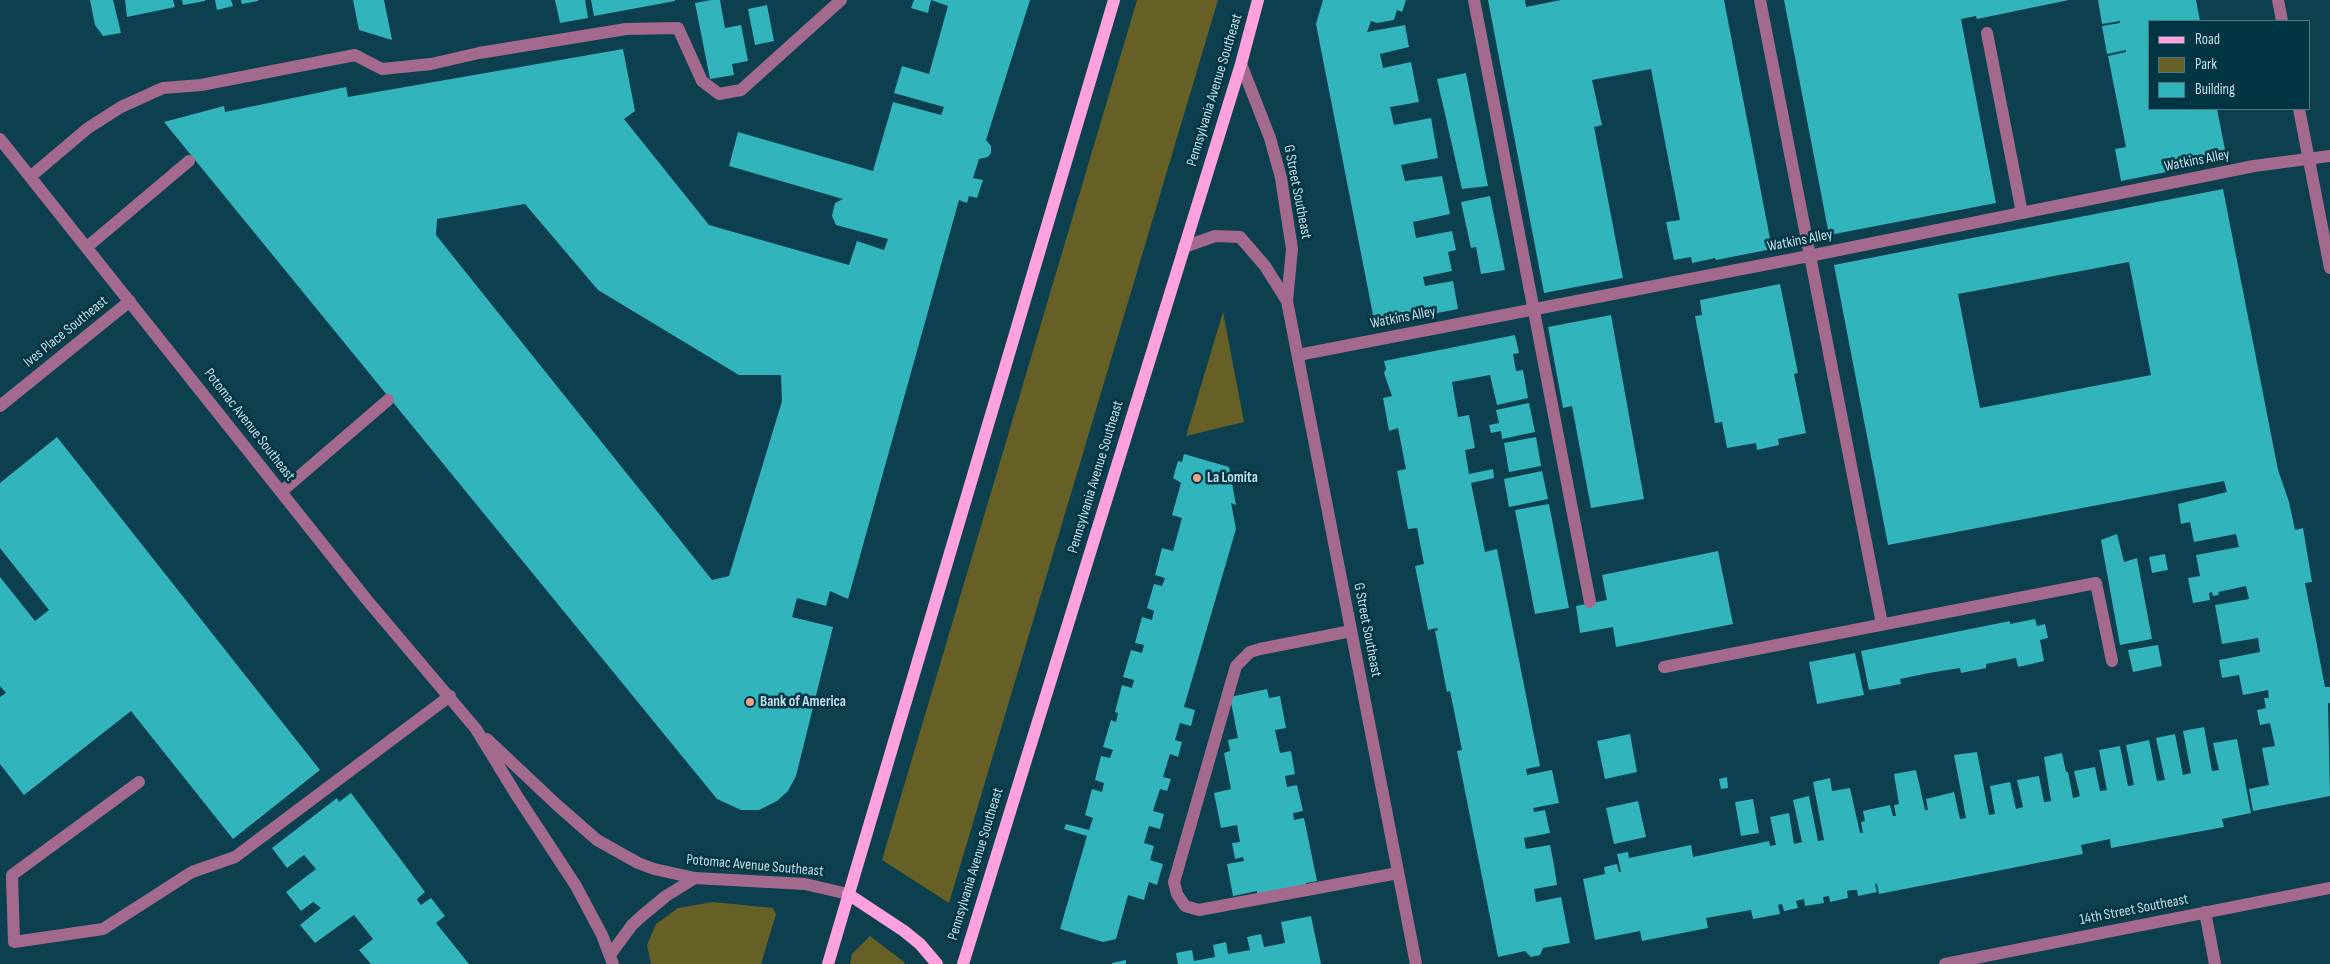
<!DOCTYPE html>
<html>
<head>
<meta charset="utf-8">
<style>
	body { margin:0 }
	#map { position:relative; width:2330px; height:964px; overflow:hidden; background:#0c404f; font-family:"Sofia Sans Condensed",sans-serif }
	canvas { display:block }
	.legend { position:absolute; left:2148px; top:20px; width:162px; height:90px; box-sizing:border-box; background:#003644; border:1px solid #4f7985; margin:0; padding:6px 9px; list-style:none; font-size:15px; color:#c5dde6 }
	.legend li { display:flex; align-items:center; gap:10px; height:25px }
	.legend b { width:25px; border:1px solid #4f7985 }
</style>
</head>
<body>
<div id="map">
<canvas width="2330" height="964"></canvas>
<ul class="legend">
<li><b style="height:6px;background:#ffa1dc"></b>Road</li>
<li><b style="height:14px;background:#676026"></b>Park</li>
<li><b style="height:14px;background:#32b4bd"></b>Building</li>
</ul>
</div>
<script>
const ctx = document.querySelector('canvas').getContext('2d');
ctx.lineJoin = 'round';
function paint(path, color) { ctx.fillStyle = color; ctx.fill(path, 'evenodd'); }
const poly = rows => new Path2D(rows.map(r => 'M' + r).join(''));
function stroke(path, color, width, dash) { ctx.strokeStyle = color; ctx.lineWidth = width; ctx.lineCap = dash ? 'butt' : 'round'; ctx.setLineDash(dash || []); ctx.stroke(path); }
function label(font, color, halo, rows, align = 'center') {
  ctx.font = font + ' "Sofia Sans Condensed",sans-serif'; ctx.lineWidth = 5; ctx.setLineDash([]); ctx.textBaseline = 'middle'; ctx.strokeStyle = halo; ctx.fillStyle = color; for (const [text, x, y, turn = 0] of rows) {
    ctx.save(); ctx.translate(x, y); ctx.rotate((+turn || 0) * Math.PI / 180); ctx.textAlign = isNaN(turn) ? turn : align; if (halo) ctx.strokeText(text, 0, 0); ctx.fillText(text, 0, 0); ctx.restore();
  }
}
const green = poly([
	[1137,0,1218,0,949,903,882,860],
	[1223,312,1244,422,1186,436],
	[713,902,773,908,776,914,761,964,651,964,647,945,656,924,678,908],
	[870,936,904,962,905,964,850,964,852,954]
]);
const building = poly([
	[90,0,113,0,121,33,103,36,95,25],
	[125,0,173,0,175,7,127,17],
	[182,0,205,0,205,1,183,5],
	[215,0,231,0,233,6,217,10],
	[241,0,258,0,258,1,242,4],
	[353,0,384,0,392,40,359,30],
	[555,0,585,0,588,18,560,23],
	[591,0,675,0,675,1,594,16],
	[711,0,720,0,725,28,741,25,748,61,732,64,734,75,710,79,695,3],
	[914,0,931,0,928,13,911,8],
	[931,0,1030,0,986,140,991,146,991,153,988,157,979,159,973,178,983,180,977,198,969,196,967,203,959,200,848,599,830,591,826,606,797,598,792,617,833,627,796,776,788,791,777,801,759,810,741,810,717,799,164,122,224,106,225,112,346,87,348,97,623,49,635,111,624,119,709,225,849,265,857,241,884,250,888,239,836,225,832,216,835,203,843,199,729,166,738,132,873,171,893,102,941,115,944,107,894,93,902,66,929,74,948,6],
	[525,204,598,290,739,375,781,375,782,401,729,576,712,580,436,235,437,219],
	[1323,0,1406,0,1402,12,1397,10,1394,20,1377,23,1371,21,1367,32,1405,25,1409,47,1380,54,1383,68,1411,62,1415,83,1419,102,1390,107,1394,125,1431,118,1438,158,1401,165,1405,181,1442,176,1450,214,1413,222,1416,238,1452,231,1456,250,1448,252,1452,271,1423,277,1425,286,1453,281,1458,309,1375,325,1316,24],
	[1488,0,1525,0,1526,7,1561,0,1724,0,1772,249,1716,260,1715,258,1692,263,1691,257,1674,260,1666,222,1680,220,1651,69,1592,80,1602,125,1594,127,1623,278,1544,293],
	[1784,0,2069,0,1977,19,1976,16,1961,19,1996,203,1829,235],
	[2098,0,2196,0,2200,21,2149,21,2149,109,2217,109,2227,160,2121,181,2115,149,2126,147,2108,56,2126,52,2126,50,2107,54,2102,26,2120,23,2120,21,2102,24],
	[767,5,774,41,755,45,748,9],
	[1466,73,1488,186,1462,189,1437,79],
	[2223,189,2278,470,2289,502,2295,530,2303,528,2312,582,2305,583,2325,687,2330,687,2330,703,2328,703,2330,796,2253,811,2249,789,2269,785,2262,748,2275,746,2270,723,2260,725,2257,710,2266,708,2264,698,2269,698,2268,690,2243,695,2239,675,2222,678,2219,660,2260,652,2258,638,2222,644,2215,605,2249,599,2246,586,2218,592,2219,595,2213,596,2212,592,2209,593,2210,600,2193,603,2188,578,2200,576,2196,555,2239,547,2236,534,2194,542,2190,522,2181,524,2178,504,2227,492,2224,481,1888,545,1834,265],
	[2129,262,2151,375,1980,408,1958,294],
	[1490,196,1505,270,1481,274,1476,247,1471,248,1461,202],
	[1780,284,1798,373,1794,374,1806,433,1778,439,1779,445,1757,450,1756,443,1727,448,1722,422,1715,423,1695,316,1702,315,1700,300],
	[1611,315,1644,499,1591,508,1572,406,1563,408,1548,327],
	[1515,335,1519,353,1513,354,1516,371,1523,370,1528,398,1497,405,1490,375,1452,382,1458,417,1469,415,1475,448,1465,450,1469,474,1493,469,1494,478,1471,483,1485,552,1497,549,1540,766,1526,769,1527,775,1552,770,1559,803,1533,808,1534,812,1545,810,1550,833,1524,838,1526,849,1550,845,1554,865,1557,885,1534,889,1536,902,1561,897,1570,943,1543,948,1540,955,1531,957,1525,951,1498,957,1457,751,1462,750,1450,691,1447,692,1435,631,1438,630,1437,628,1428,630,1415,566,1424,564,1417,528,1408,529,1397,471,1406,469,1398,428,1389,431,1383,398,1392,396,1384,373,1386,369,1384,361],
	[1529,403,1535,432,1502,439,1501,431,1491,433,1489,425,1499,423,1496,410],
	[57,437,320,770,233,839,131,711,24,795,0,764,0,697,6,693,0,686,0,577,35,621,49,610,0,548,0,483],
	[1536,437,1541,466,1509,472,1504,443],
	[1184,454,1229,467,1236,505,1231,503,1236,529,1184,707,1195,710,1191,726,1180,723,1175,740,1182,742,1178,757,1170,754,1163,777,1171,779,1167,791,1160,789,1153,811,1164,814,1160,829,1149,826,1144,843,1154,846,1150,860,1163,864,1157,885,1149,882,1144,900,1128,895,1116,939,1103,942,1060,929,1087,836,1064,829,1066,824,1089,830,1093,818,1085,815,1092,789,1102,792,1104,783,1095,780,1101,756,1110,758,1113,750,1103,747,1111,720,1116,722,1118,713,1115,712,1122,685,1132,688,1134,680,1123,677,1131,650,1142,653,1144,645,1135,643,1142,617,1152,620,1154,611,1147,608,1154,584,1162,586,1165,578,1155,575,1162,548,1173,551,1182,518,1172,515,1181,483,1173,478,1178,461,1182,462],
	[1542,471,1548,499,1509,507,1504,479],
	[1549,504,1569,608,1535,614,1515,510],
	[2117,534,2124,562,2137,558,2152,639,2120,645,2101,540],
	[1718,551,1733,624,1616,647,1613,627,1580,633,1576,606,1607,600,1602,575],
	[2165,554,2168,570,2152,573,2149,557],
	[2035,619,2037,626,2045,624,2048,638,2040,640,2044,661,2018,667,2016,658,1986,664,1986,668,1961,673,1960,668,1929,673,1900,679,1901,684,1869,690,1861,651,2010,621,2010,624],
	[2158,645,2162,666,2133,672,2128,650],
	[1855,653,1864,695,1817,704,1809,662],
	[1267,689,1269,698,1280,696,1286,728,1275,730,1280,753,1291,751,1295,774,1285,776,1287,787,1297,785,1303,811,1293,813,1294,820,1304,818,1317,881,1306,883,1306,886,1257,894,1257,891,1233,896,1227,864,1244,861,1243,857,1235,859,1232,843,1240,842,1237,825,1221,828,1214,793,1231,789,1224,753,1230,751,1228,740,1238,738,1230,697],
	[2204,727,2212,771,2219,770,2213,743,2237,739,2251,813,2222,819,2224,827,2111,848,2110,839,2081,845,2083,854,1879,894,1877,884,1875,884,1877,892,1858,896,1857,890,1852,890,1847,891,1848,898,1830,902,1829,896,1823,897,1824,903,1805,906,1804,899,1796,901,1798,908,1784,911,1782,904,1778,905,1780,914,1753,919,1751,910,1706,918,1708,928,1642,941,1640,931,1595,940,1583,879,1605,874,1604,867,1617,864,1619,872,1621,872,1617,854,1628,852,1629,858,1691,845,1693,857,1769,841,1770,846,1776,845,1770,817,1789,813,1794,844,1802,842,1793,800,1809,796,1818,841,1824,840,1813,782,1830,778,1832,791,1850,788,1860,833,1863,833,1861,822,1865,821,1863,811,1890,805,1893,816,1896,816,1894,805,1899,804,1894,774,1916,770,1925,810,1928,810,1926,799,1954,792,1960,819,1966,818,1954,755,1977,752,1989,815,1995,814,1990,786,2010,782,2016,809,2023,807,2017,780,2039,776,2044,802,2051,801,2044,757,2062,753,2066,772,2068,772,2073,798,2080,796,2074,771,2095,767,2100,791,2107,790,2099,750,2120,746,2128,786,2134,785,2126,745,2149,740,2157,781,2165,780,2156,738,2175,734,2183,775,2191,773,2183,731],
	[1630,734,1637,772,1605,779,1597,741],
	[1727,777,1728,788,1721,789,1719,779],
	[351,793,425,892,417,899,418,901,421,905,431,898,445,916,436,923,469,964,371,964,359,950,373,939,354,915,315,943,300,925,321,908,313,902,301,911,286,892,316,869,304,855,287,868,272,848,337,798,339,802],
	[1753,799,1759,833,1741,836,1735,802],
	[1638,801,1646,837,1614,844,1606,808],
	[1311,916,1321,964,1178,964,1176,953,1192,950,1194,961,1215,957,1213,945,1226,942,1228,954,1250,950,1247,937,1261,934,1264,947,1285,943,1281,922],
	[1126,960,1126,964,1112,964,1112,963]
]);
const minor = poly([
	[1474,0,1590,602],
	[1760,0,1882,624],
	[2278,0,2282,21],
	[1987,33,2022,213],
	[1241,64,1270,138,1281,178,1292,249,1287,301,1416,964],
	[2299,109,2330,268],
	[0,139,367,600,476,729,517,796,576,886,602,935,613,964],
	[30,177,88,128,121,107,163,88,201,85,355,55,382,69,431,64,479,53,626,29,678,28,702,81,719,94,741,90,841,0],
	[87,247,189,161],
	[1184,247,1215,236,1240,237,1265,266,1287,301],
	[1298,355,1809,256,2254,166,2330,156],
	[0,406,130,301],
	[281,492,388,400],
	[1351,631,1260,649,1250,652,1236,666,1174,882,1177,894,1185,906,1199,910,1398,873],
	[1664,667,2096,583,2112,661],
	[487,739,557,805,597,840,638,863,654,869,695,878,805,884,848,894],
	[139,782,12,875,14,942,103,929,192,872,235,857,450,696],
	[2205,912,2215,964],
	[610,955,632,925,643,915,666,896,695,878],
	[1945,964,2330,888]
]);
const major = poly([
	[848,894,904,931,920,944,937,964],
	[828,964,1114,0],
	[963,964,1241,64,1258,0]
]);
const markers = [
	[1197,478,5,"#f2a080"],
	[750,702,5,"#f2a080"]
];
const streetNames = [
	["Pennsylvania Avenue Southeast",1215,90,-73],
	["Watkins Alley",2197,161,-11],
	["G Street Southeast",1297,192,79],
	["Watkins Alley",1800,241,-11],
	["Watkins Alley",1403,318,-11],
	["Ives Place Southeast",66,332,-39],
	["Potomac Avenue Southeast",249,425,52],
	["Pennsylvania Avenue Southeast",1096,477,-73],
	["G Street Southeast",1367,630,79],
	["Pennsylvania Avenue Southeast",976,864,-73],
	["Potomac Avenue Southeast",755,866,5],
	["14th Street Southeast",2134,910,-11]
];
const poiNames = [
	["La Lomita",1207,478],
	["Bank of America",760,702]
];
paint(green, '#676026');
paint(building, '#32b4bd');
stroke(minor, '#a46a8e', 12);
stroke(major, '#ffa1dc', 12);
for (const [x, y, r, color] of markers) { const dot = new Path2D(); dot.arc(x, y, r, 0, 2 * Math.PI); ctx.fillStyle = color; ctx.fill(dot); stroke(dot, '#003644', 2); }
label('15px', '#c5dde6', '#003644', streetNames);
label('bold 15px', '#c5dde6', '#003644', poiNames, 'left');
</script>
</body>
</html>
